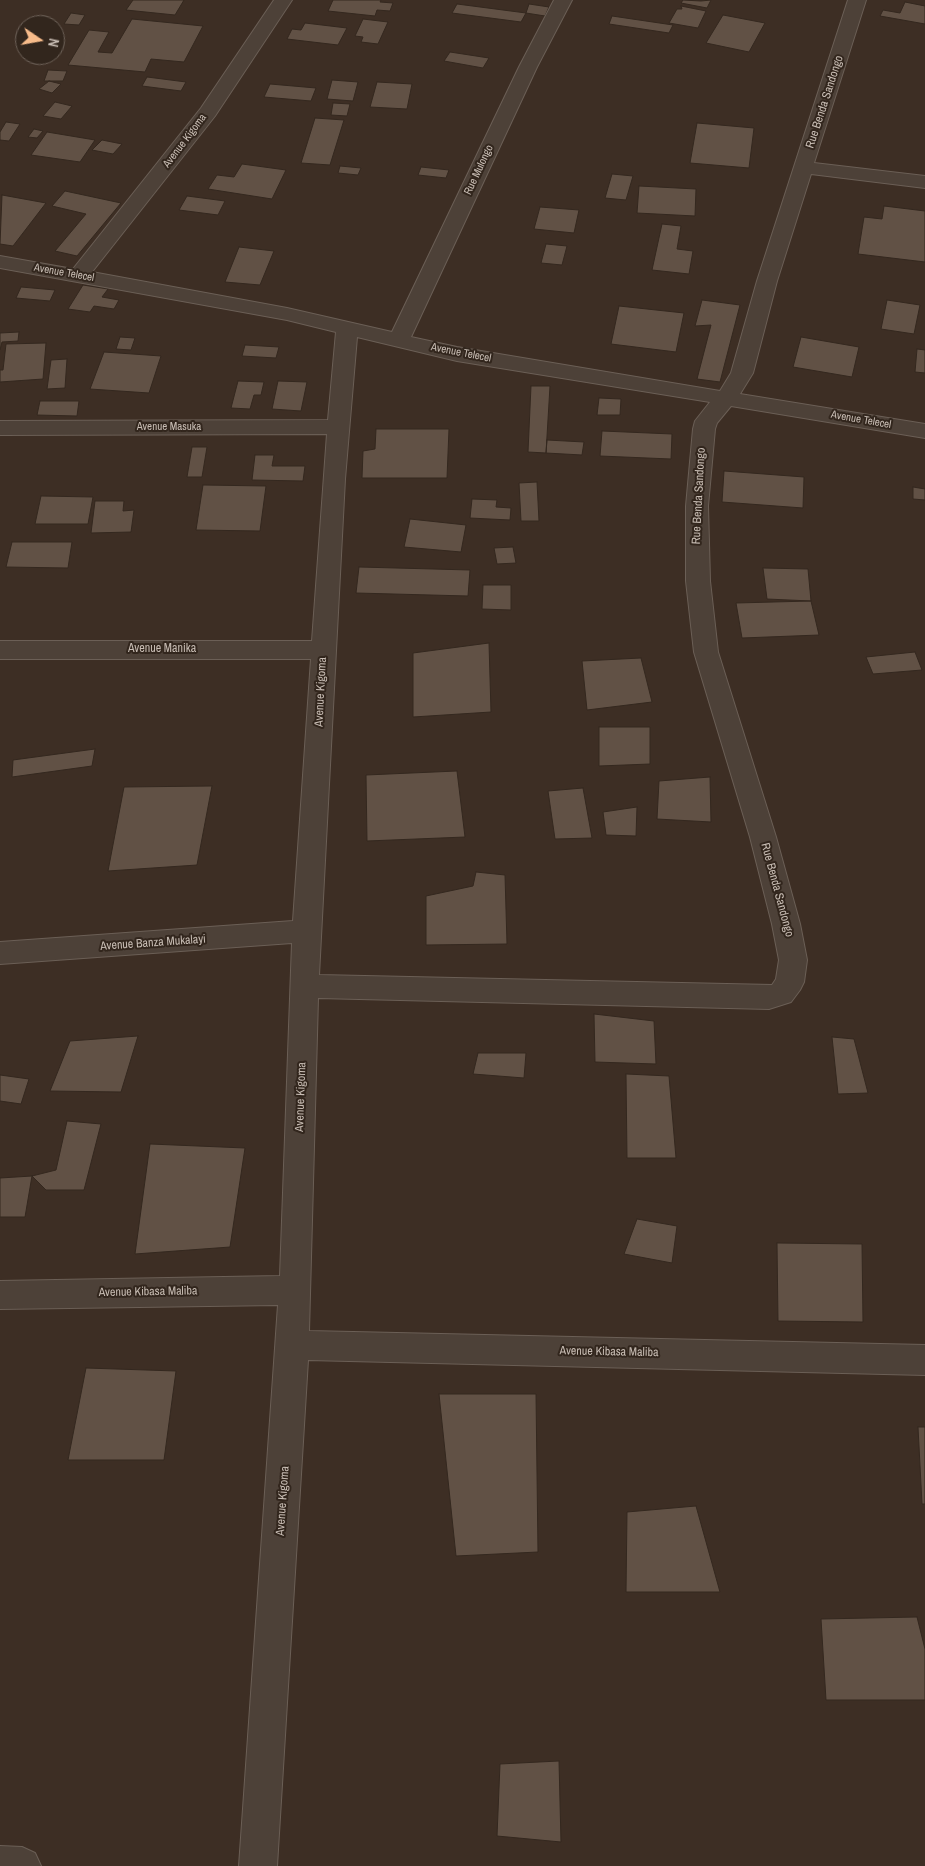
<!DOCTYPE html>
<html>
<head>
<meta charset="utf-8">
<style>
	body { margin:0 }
	#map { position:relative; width:925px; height:1866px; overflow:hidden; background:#3d2e24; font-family:"Archivo Narrow",sans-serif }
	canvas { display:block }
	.north { position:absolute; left:15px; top:15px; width:50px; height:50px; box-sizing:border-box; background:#32261d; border:1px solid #6e6259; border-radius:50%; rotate:102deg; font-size:14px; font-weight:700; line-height:20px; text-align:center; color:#c8bdb4 }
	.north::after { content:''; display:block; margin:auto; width:18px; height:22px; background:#f7bb8a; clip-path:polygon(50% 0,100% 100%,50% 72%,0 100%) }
</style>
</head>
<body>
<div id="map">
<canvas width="925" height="1866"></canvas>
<div class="north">N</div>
</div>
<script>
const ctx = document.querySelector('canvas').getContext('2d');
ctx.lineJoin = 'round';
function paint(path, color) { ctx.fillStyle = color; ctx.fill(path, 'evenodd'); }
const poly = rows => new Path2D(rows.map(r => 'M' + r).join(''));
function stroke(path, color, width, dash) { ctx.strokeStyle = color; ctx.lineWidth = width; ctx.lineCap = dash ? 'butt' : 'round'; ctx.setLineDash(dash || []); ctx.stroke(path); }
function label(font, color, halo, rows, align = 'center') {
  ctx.font = font + ' "Archivo Narrow",sans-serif'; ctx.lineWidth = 4; ctx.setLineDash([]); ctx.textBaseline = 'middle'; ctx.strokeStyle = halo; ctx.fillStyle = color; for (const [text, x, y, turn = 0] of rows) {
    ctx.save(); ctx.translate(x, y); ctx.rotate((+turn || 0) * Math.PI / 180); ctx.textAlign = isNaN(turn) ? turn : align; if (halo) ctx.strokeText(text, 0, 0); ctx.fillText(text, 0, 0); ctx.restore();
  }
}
const building = poly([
	[133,0,184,0,175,15,126,10,133,0],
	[333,0,381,0,380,2,393,3,390,11,377,10,375,16,328,11,333,0],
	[683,0,701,1,711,0,707,8,681,3,683,0],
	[905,2,925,6,925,24,880,16,883,10,900,13,905,2],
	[457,4,526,13,521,22,452,13,457,4],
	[529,4,549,7,545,16,526,13,529,4],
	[681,6,706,11,698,28,669,23,677,9,682,9,681,6],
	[71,13,85,15,79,25,64,24,71,13],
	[723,15,765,23,749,52,706,43,723,15],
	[612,16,673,25,669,33,609,24,612,16],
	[132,19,203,26,184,62,151,59,145,72,68,65,89,30,109,32,98,52,112,53,132,19],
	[363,19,388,22,378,44,361,42,363,37,355,36,363,19],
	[305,23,347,28,338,45,287,39,292,29,301,30,305,23],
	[450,52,489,58,483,68,444,61,450,52],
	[48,70,67,71,63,81,44,81,48,70],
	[147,77,186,82,181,91,142,86,147,77],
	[332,80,358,82,353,101,327,99,332,80],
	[49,81,61,84,52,93,39,89,49,81],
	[377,82,412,84,407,109,370,107,377,82],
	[270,84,316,88,311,101,264,97,270,84],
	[55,102,72,106,61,119,43,116,55,102],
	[333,103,350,104,347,116,331,115,333,103],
	[315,118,344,120,330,165,301,163,315,118],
	[6,122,20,124,9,141,0,140,0,132,6,122],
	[697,123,754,128,749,168,690,163,697,123],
	[34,129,43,131,37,138,28,137,34,129],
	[47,132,95,140,80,162,31,155,47,132],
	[102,140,122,144,113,154,92,150,102,140],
	[242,164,286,170,272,199,208,189,217,175,234,177,242,164],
	[340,166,361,168,358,175,338,173,340,166],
	[421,167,449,170,446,178,418,175,421,167],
	[612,174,633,176,626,200,605,198,612,174],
	[639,186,696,189,695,216,637,213,639,186],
	[65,191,121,203,77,256,55,251,86,214,52,206,65,191],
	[2,195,46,203,13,246,0,244,2,195],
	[187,196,225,201,218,215,179,210,187,196],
	[884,206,925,211,925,262,858,254,864,217,882,219,884,206],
	[540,207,579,210,574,233,534,229,540,207],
	[662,224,681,226,677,249,693,251,689,274,652,270,662,224],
	[546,244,567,246,562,265,541,263,546,244],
	[239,247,274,251,260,285,225,282,239,247],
	[83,285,108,289,102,297,119,300,114,309,94,306,90,312,68,309,83,285],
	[21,287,55,290,50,301,16,298,21,287],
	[702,300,740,305,720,382,697,379,711,325,695,326,702,300],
	[887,300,920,305,914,334,881,329,887,300],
	[619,306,684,313,676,352,611,344,619,306],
	[19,332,18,341,2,342,0,350,0,333,19,332],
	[120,337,135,338,131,350,116,349,120,337],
	[801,337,859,347,852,377,793,367,801,337],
	[46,343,43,379,0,382,0,370,3,370,6,344,46,343],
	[245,345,279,347,276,358,242,356,245,345],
	[917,349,925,350,925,373,915,372,917,349],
	[104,352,161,356,149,393,90,389,104,352],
	[67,359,65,388,47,389,51,360,67,359],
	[238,381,264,382,261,395,254,395,250,409,231,408,238,381],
	[278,381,307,382,301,411,272,409,278,381],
	[531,386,550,386,546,453,528,452,531,386],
	[599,398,621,399,620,415,597,415,599,398],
	[40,401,79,401,77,416,37,415,40,401],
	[376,429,449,429,447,478,362,478,363,451,375,449,376,429],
	[602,431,672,434,671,459,600,456,602,431],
	[547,440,584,442,582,455,546,453,547,440],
	[192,447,207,447,202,477,187,477,192,447],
	[255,455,274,455,272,466,305,466,303,481,252,480,255,455],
	[724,471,804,477,803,508,722,502,724,471],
	[537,482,539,521,521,521,519,483,537,482],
	[203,485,266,486,260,531,196,530,203,485],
	[913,487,925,489,925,500,913,499,913,487],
	[41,496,93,497,88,524,35,524,41,496],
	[472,499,497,500,496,507,511,508,510,520,470,518,472,499],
	[95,501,124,501,123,511,134,510,131,532,91,533,95,501],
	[410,519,466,525,461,552,404,547,410,519],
	[12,542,72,542,68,568,6,567,12,542],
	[513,547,516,563,497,564,494,548,513,547],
	[359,567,470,570,468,596,356,593,359,567],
	[763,568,808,569,811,601,767,599,763,568],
	[483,585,511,585,511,610,482,609,483,585],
	[811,601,819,635,742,638,736,603,811,601],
	[489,643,491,712,413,717,413,653,489,643],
	[915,652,922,670,873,674,866,657,915,652],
	[641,658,652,702,587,710,582,661,641,658],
	[599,727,650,727,650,764,599,766,599,727],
	[95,749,92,766,12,777,13,760,95,749],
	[457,771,465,837,367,841,366,775,457,771],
	[710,777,711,822,657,819,659,781,710,777],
	[212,786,197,865,108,871,124,787,212,786],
	[583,788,592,838,555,839,548,791,583,788],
	[637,807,636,836,606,835,603,812,637,807],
	[476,872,505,875,507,944,426,945,426,896,473,886,476,872],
	[594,1014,654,1021,656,1064,595,1062,594,1014],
	[138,1036,121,1092,50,1091,70,1041,138,1036],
	[832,1037,854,1039,868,1093,838,1094,832,1037],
	[478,1053,526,1053,524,1078,473,1074,478,1053],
	[626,1074,669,1076,676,1158,627,1158,626,1074],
	[0,1075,29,1079,21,1104,0,1101,0,1075],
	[67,1121,101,1124,84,1190,46,1190,32,1176,56,1170,67,1121],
	[150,1144,245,1148,230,1247,135,1254,150,1144],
	[32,1176,25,1217,0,1217,0,1178,32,1176],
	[637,1219,677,1226,672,1263,624,1254,637,1219],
	[777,1243,862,1244,863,1322,778,1321,777,1243],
	[86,1368,176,1371,164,1460,68,1460,86,1368],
	[439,1394,536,1394,538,1552,456,1556,439,1394],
	[918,1427,925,1427,925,1504,922,1504,918,1427],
	[696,1506,720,1592,626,1592,627,1512,696,1506],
	[917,1617,925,1649,925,1700,826,1700,821,1619,917,1617],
	[559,1761,561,1842,497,1836,500,1764,559,1761]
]);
const minor = poly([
	[274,0,292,0,215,116,92,272,287,308,392,332,519,67,554,0,572,0,537,67,411,337,457,347,720,391,731,373,757,281,848,0,866,0,814,163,925,176,925,188,811,174,777,281,753,373,740,394,925,424,925,438,731,406,717,423,715,429,708,506,710,581,718,652,776,837,800,924,807,960,804,982,800,990,791,1002,769,1009,318,998,309,1331,925,1345,925,1375,308,1360,277,1866,239,1866,278,1305,0,1309,0,1281,280,1276,292,943,0,964,0,942,293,921,311,659,0,659,0,641,312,641,327,434,0,435,0,421,328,420,336,332,287,320,0,268,0,256,73,269,201,108,274,0],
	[357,337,457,361,710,402,695,421,693,429,686,506,686,581,694,652,750,837,772,924,779,960,776,979,772,985,319,975,345,479,357,337],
	[0,1846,22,1847,35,1853,41,1866,0,1866,0,1846]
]);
const farStreetnames = [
	["Avenue Kigoma",185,141,-53],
	["Rue Mulongo",479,170,-65],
	["Avenue Telecel",64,273,10],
	["Avenue Telecel",461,353,11],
	["Avenue Telecel",861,420,10],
	["Avenue Masuka",169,427]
];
const streetNames = [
	["Rue Benda Sandongo",825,102,-72],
	["Rue Benda Sandongo",699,496,-87],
	["Avenue Manika",162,649],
	["Avenue Kigoma",321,692,-87],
	["Rue Benda Sandongo",777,890,75],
	["Avenue Banza Mukalayi",153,943,-4],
	["Avenue Kigoma",301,1097,-88],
	["Avenue Kibasa Maliba",148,1292,-1],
	["Avenue Kibasa Maliba",609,1352,1],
	["Avenue Kigoma",283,1501,-86]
];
paint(building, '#615145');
stroke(building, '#34281f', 1);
stroke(minor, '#6b5f56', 2);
paint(minor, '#4d4138');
label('11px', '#c8bdb4', '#32261d', farStreetnames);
label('12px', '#c8bdb4', '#32261d', streetNames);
</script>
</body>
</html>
